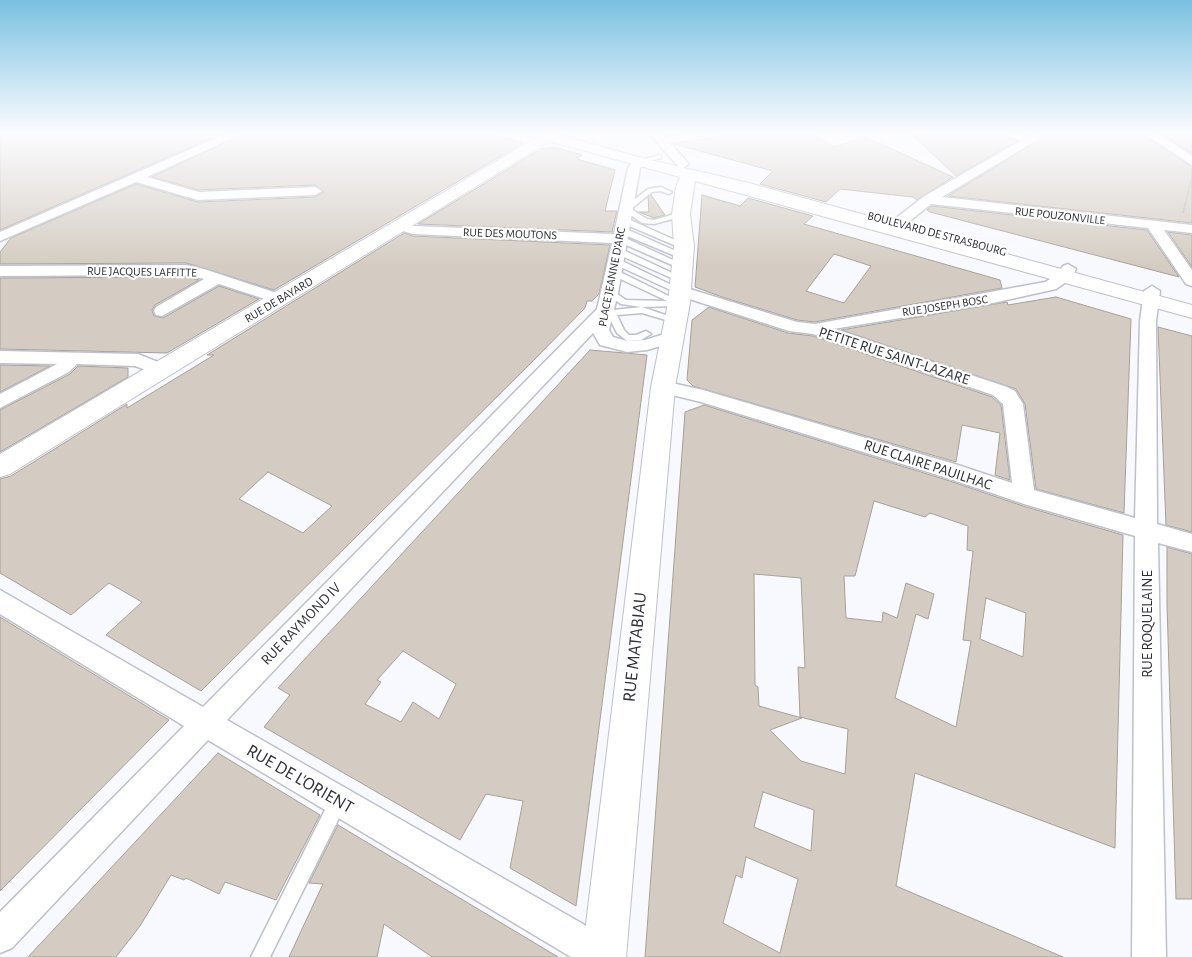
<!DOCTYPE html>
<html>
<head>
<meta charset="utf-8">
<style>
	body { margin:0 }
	canvas { display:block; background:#f8f9fe }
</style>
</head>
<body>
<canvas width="1192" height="957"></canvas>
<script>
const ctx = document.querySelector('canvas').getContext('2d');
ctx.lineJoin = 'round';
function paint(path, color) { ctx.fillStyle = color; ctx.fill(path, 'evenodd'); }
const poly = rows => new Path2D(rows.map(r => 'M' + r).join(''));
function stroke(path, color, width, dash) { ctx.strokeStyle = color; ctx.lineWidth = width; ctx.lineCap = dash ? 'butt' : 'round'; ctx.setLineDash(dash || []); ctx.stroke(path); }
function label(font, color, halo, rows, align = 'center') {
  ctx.font = font + ' "Alegreya Sans",sans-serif'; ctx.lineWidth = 4.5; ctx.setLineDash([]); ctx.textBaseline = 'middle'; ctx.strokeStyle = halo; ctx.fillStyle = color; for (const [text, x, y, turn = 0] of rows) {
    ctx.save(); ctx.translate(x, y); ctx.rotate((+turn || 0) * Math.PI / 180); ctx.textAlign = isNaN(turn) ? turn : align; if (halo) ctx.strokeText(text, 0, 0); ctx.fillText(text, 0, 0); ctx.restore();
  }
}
const building = poly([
	[0,132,225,132,0,230,0,132],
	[248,132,484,132,523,143,274,290,186,263,0,264,0,252,11,238,136,184,198,202,315,197,324,192,315,185,199,190,152,177,248,132],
	[733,132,809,132,834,147,866,137,953,177,917,200,913,197,840,189,826,202,760,184,773,171,674,144,725,137,733,132],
	[909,132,995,132,1016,141,956,176,909,132],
	[1052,132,1133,132,1127,136,1144,136,1192,167,1192,223,948,196,1052,132],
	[1164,135,1192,135,1192,154,1164,135],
	[554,147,582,155,577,159,615,170,605,211,617,211,612,232,418,224,541,149,554,147],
	[651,195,665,215,654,218,639,212,649,212,648,197,651,195],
	[702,195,740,206,748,198,813,216,804,224,1000,280,1002,288,815,322,797,320,722,297,695,287,702,195],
	[834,254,871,266,844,303,806,291,834,254],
	[932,206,1147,230,1179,277,930,212,927,210,932,206],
	[1168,232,1192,235,1192,267,1168,232],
	[404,233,413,236,610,245,599,294,592,301,587,301,585,308,533,361,201,691,106,635,142,602,109,583,71,615,0,573,0,479,11,476,127,404,127,408,214,355,207,355,404,233],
	[268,472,332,506,303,533,239,499,268,472],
	[186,277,199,280,155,305,152,310,154,316,163,318,219,286,259,299,167,353,0,349,0,278,186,277],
	[1056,297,1131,319,1124,513,1036,489,1025,404,1016,389,841,330,1007,302,1008,305,1056,297],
	[709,307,788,333,813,336,992,397,1001,405,1010,480,995,475,1000,433,962,425,956,462,693,386,687,380,692,320,709,307],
	[1158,327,1192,336,1192,532,1166,525,1158,327],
	[590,350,647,355,576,906,510,868,523,801,486,794,460,840,264,727,290,695,278,688,590,350],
	[403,651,456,684,439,719,413,702,401,722,365,704,381,682,377,680,403,651],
	[0,365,50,366,0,392,0,365],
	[78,366,128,368,128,377,0,452,0,410,70,374,78,366],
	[704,405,950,481,1023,506,1123,535,1115,848,915,773,896,886,1063,957,645,957,685,412,704,405],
	[874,501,925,517,930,513,968,526,967,550,973,551,963,640,971,641,956,727,895,698,916,614,928,619,934,594,906,583,897,618,883,612,882,622,846,618,844,576,855,576,874,501],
	[754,574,801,578,805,668,798,667,800,717,848,729,845,774,801,761,770,730,802,718,759,706,758,687,755,685,754,574],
	[986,598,1026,613,1023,657,980,639,986,598],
	[763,792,814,810,811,851,754,827,763,792],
	[746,857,798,879,780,953,723,923,736,875,742,878,746,857],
	[1167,547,1192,554,1192,899,1176,899,1167,604,1167,547],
	[0,617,169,720,0,891,0,617],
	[218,753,320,815,276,900,225,882,219,894,186,878,184,880,171,875,140,926,116,957,28,957,218,753],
	[338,825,558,957,432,957,384,924,377,957,289,957,323,884,309,883,338,825]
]);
const path = poly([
	[1183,213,1192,177]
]);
const lane = poly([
	[659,155,661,156,661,158,638,164,635,162,659,155],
	[661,187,672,192,669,194,660,191,652,192,631,209,647,219,654,220,681,212,684,212,684,216,654,224,642,223,622,209,648,189,661,187],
	[620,218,626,218,688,246,681,248,620,222,620,218],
	[618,228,624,228,687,256,680,258,618,232,618,228],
	[617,237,623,237,686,266,679,268,617,241,617,237],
	[615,249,621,249,685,279,684,281,678,281,615,253,615,249],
	[612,259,618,259,684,291,683,293,677,293,612,263,612,259],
	[610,270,616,270,683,303,679,306,641,307,621,304,607,295,607,291,613,291,626,300,667,301,610,274,610,270],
	[606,305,613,310,642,307,680,320,676,323,642,313,617,315,624,330,629,335,636,335,646,331,651,334,641,340,627,341,617,333,608,315,603,316,599,313,603,310,602,308,603,306,606,305],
	[338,794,344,796,346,802,344,808,270,957,251,957,332,796,338,794]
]);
const street = poly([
	[230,132,246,132,147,177,199,192,315,187,322,191,315,195,198,200,136,182,0,241,0,232,230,132],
	[651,132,660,132,664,137,700,132,731,132,725,135,670,143,689,164,683,168,679,167,651,136,651,132],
	[997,132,1015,132,1029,136,1036,132,1050,132,942,197,1192,225,1192,233,1164,230,1192,270,1192,286,1186,284,1148,228,931,204,896,232,886,232,884,229,886,226,923,197,1020,141,997,132],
	[1142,132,1156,132,1192,156,1192,165,1142,132],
	[638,158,644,162,640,168,618,293,609,330,613,337,627,341,645,340,671,332,677,333,680,337,677,341,647,350,627,352,600,345,593,333,227,720,583,924,611,945,616,957,571,957,208,740,12,948,0,953,0,912,184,726,0,614,0,590,203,707,597,309,612,243,413,234,396,229,394,226,396,223,401,222,414,226,614,234,628,168,634,159,638,158],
	[1068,264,1076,269,1072,278,1056,289,993,303,833,329,1007,387,1015,391,1023,404,1034,490,1135,518,1140,321,1144,291,1152,286,1160,291,1156,321,1157,524,1192,534,1192,552,1158,543,1166,957,1132,957,1135,536,1024,504,951,479,701,402,656,391,654,387,656,383,663,381,703,390,958,465,1012,483,1003,404,993,395,813,334,789,331,674,294,672,291,680,286,797,322,815,324,1045,282,1057,275,1063,266,1068,264],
	[186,265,204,269,286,296,288,299,280,304,219,284,162,316,156,315,154,311,156,307,204,279,186,275,0,276,0,266,186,265],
	[0,351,138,354,168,366,171,370,168,374,162,376,135,366,77,364,69,372,0,408,0,394,57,364,0,363,0,351]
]);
const secondary = poly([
	[546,132,564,132,10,474,0,477,0,454,546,132]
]);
const primary = poly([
	[525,132,549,132,642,158,749,183,1192,305,1192,318,695,181,690,214,694,246,690,303,675,387,626,957,582,957,651,387,668,303,674,246,672,214,676,187,680,177,527,135,525,132]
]);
const farStreetnames = [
	["RUE POUZONVILLE",1060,216,6],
	["RUE DES MOUTONS",510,234,2],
	["BOULEVARD DE STRASBOURG",937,234,15],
	["RUE JACQUES LAFFITTE",142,272,1],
	["PLACE JEANNE D'ARC",612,277,-79],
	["RUE DE BAYARD",279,300,-31],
	["RUE JOSEPH BOSC",945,306,-9]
];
const streetNames = [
	["PETITE RUE SAINT-LAZARE",894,356,18],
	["RUE CLAIRE PAUILHAC",928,465,18],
	["RUE RAYMOND IV",301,624,-46],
	["RUE ROQUELAINE",1147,624,-90]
];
const nearStreetnames = [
	["RUE MATABIAU",635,647,-84],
	["RUE DE L'ORIENT",300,779,30]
];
paint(building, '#d4ccc2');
stroke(building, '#a7a096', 1);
stroke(lane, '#bec0cc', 3);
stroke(street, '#bec0cc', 3);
stroke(secondary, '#bec0cc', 2);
stroke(primary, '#bec0cc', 2);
stroke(path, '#abacb1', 2, [1, 1]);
paint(lane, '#fff');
paint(street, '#fff');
paint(secondary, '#fff');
paint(primary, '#fff');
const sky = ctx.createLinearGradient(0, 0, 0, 266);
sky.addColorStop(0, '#7bc0e0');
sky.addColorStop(0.5, '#fcfcff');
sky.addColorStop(1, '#fcfcff00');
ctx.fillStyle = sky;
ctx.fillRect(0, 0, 1192, 266);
label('12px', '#303136', '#fff', farStreetnames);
label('15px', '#303136', '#fff', streetNames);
label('18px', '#303136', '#fff', nearStreetnames);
</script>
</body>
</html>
